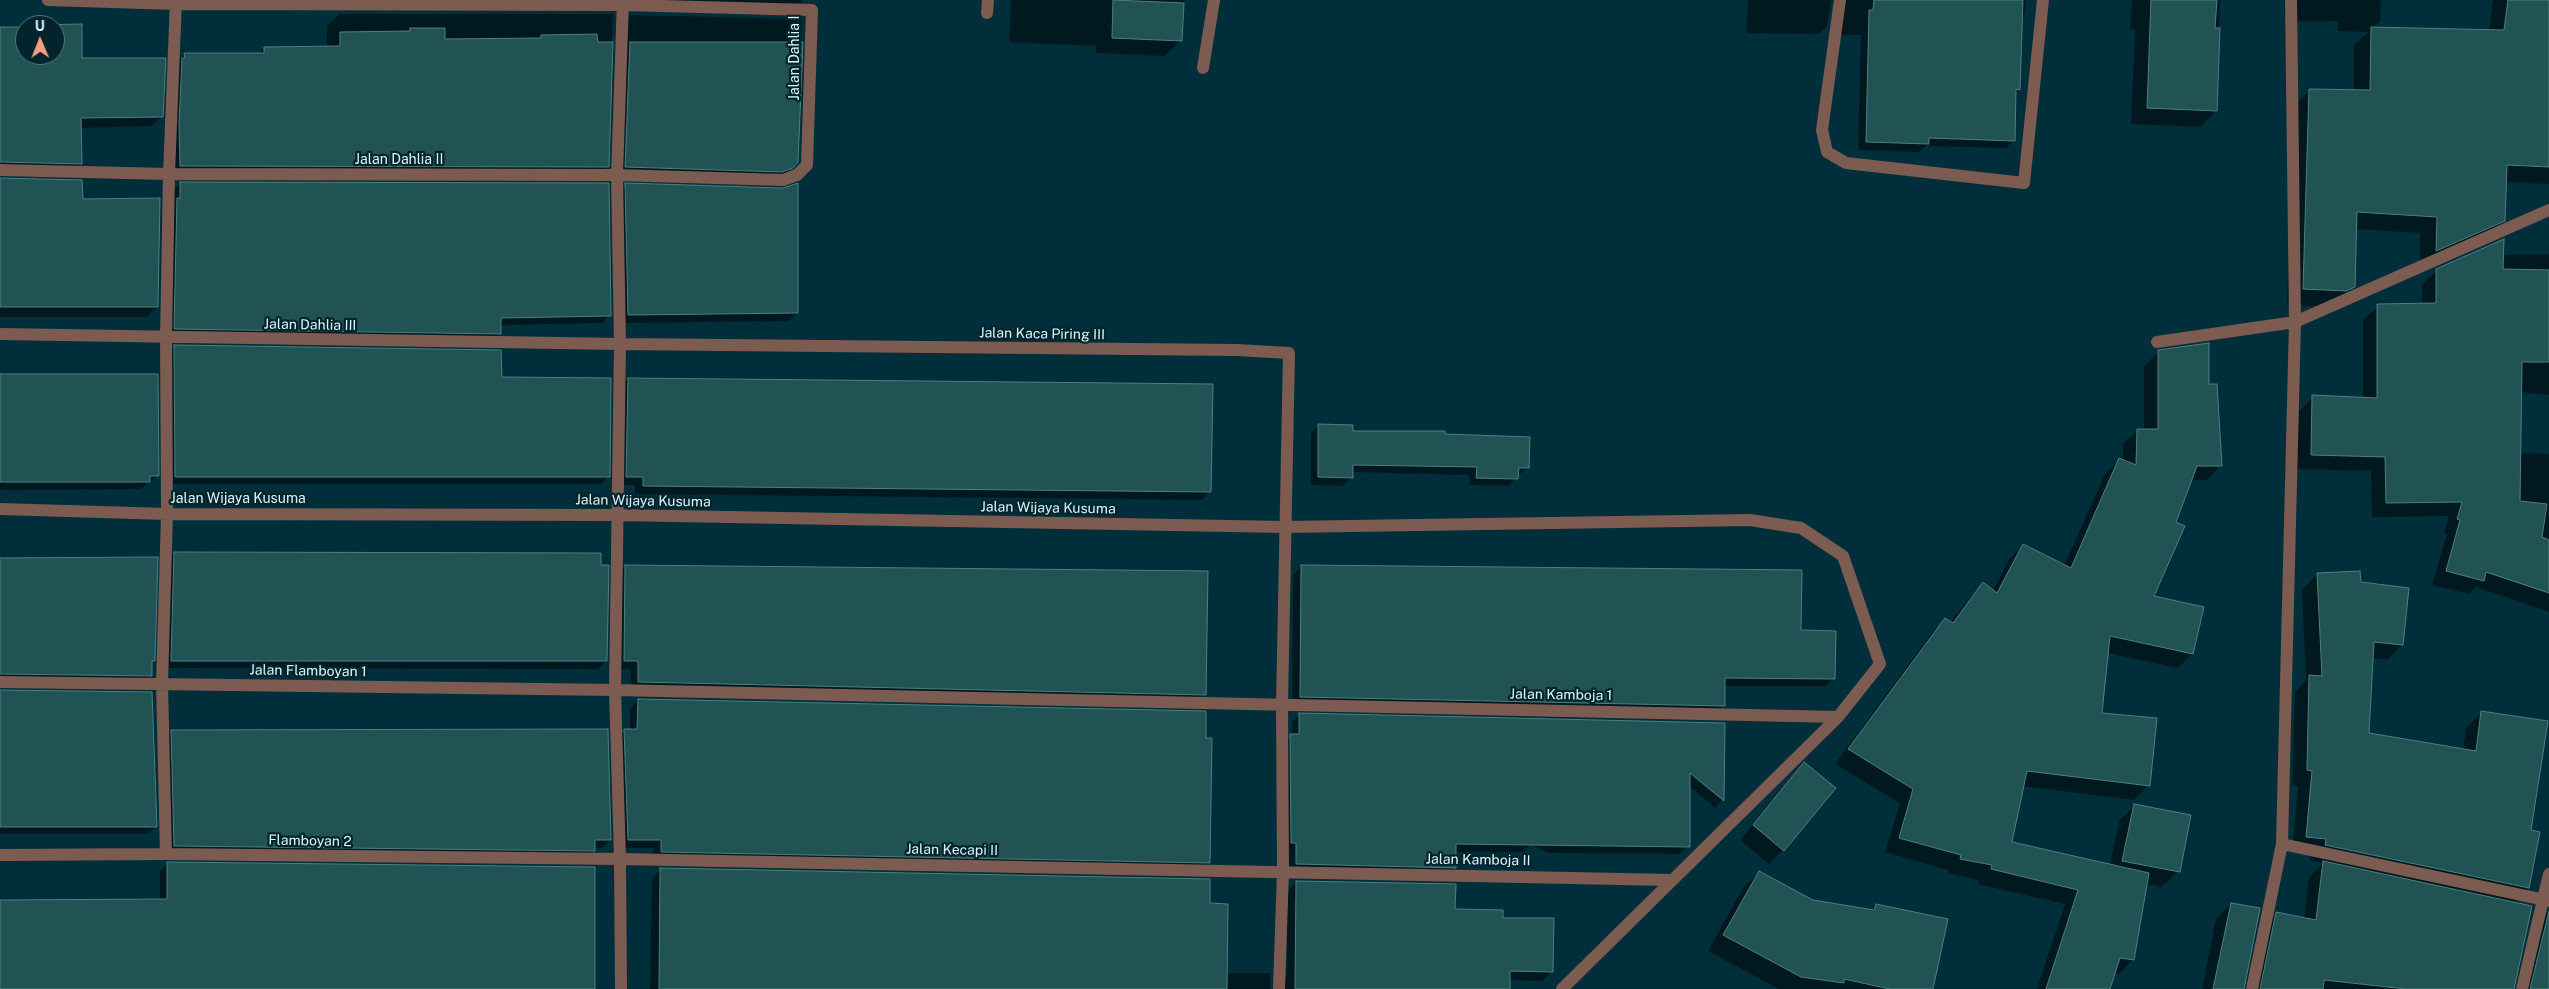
<!DOCTYPE html>
<html>
<head>
<meta charset="utf-8">
<style>
	body { margin:0 }
	#map { position:relative; width:2549px; height:989px; overflow:hidden; background:#002f3b; font-family:"Public Sans",sans-serif }
	canvas { display:block }
	.north { position:absolute; left:15px; top:15px; width:50px; height:50px; box-sizing:border-box; background:#02242d; border:1px solid #59777f; border-radius:50%; rotate:359deg; font-size:14px; font-weight:700; line-height:20px; text-align:center; color:#dcf4fb }
	.north::after { content:''; display:block; margin:auto; width:18px; height:22px; background:#f39f83; clip-path:polygon(50% 0,100% 100%,50% 72%,0 100%) }
</style>
</head>
<body>
<div id="map">
<canvas width="2549" height="989"></canvas>
<div class="north">U</div>
</div>
<script>
const ctx = document.querySelector('canvas').getContext('2d');
ctx.lineJoin = 'round';
function paint(path, color) { ctx.fillStyle = color; ctx.fill(path, 'evenodd'); }
const poly = rows => new Path2D(rows.map(r => 'M' + r).join(''));
function stroke(path, color, width, dash) { ctx.strokeStyle = color; ctx.lineWidth = width; ctx.lineCap = dash ? 'butt' : 'round'; ctx.setLineDash(dash || []); ctx.stroke(path); }
function label(font, color, halo, rows, align = 'center') {
  ctx.font = font + ' "Public Sans",sans-serif'; ctx.lineWidth = 4.5; ctx.setLineDash([]); ctx.textBaseline = 'middle'; ctx.strokeStyle = halo; ctx.fillStyle = color; for (const [text, x, y, turn = 0] of rows) {
    ctx.save(); ctx.translate(x, y); ctx.rotate((+turn || 0) * Math.PI / 180); ctx.textAlign = isNaN(turn) ? turn : align; if (halo) ctx.strokeText(text, 0, 0); ctx.fillText(text, 0, 0); ctx.restore();
  }
}
const shadow = poly([
	[329,0,803,0,792,12],
	[1011,0,1184,0,1181,40,1165,56,1096,53,1096,46,1009,42],
	[1748,0,2026,0,2024,17,2021,20,2019,89,2015,93,2014,140,2006,148,1926,146,1919,152,1858,150,1861,35,1837,35,1837,1,1831,0,1827,26,1819,34,1746,33],
	[2132,0,2220,0,2216,111,2200,127,2131,124,2135,30,2130,29],
	[2290,0,2381,0,2380,21,2373,29,2489,31,2493,0,2549,0,2549,184,2505,182,2504,220,2487,237,2420,266,2420,233,2355,229,2353,286,2336,303,2328,307,2287,305,2293,107,2310,90,2354,91,2354,45,2368,32,2338,31,2338,21,2290,22],
	[340,14,613,14,608,166,595,179,168,178,172,67,185,54,258,54,264,48,327,48,327,26],
	[631,15,802,19,797,162,783,176,618,175,623,23],
	[25,26,25,55,55,55,55,26,81,60,162,116,152,126,80,128,81,163,71,173,0,172,0,27],
	[0,179,81,200,157,307,147,317,0,317],
	[181,183,610,315,602,323,500,325,500,333,492,341,167,336,173,191],
	[626,185,783,189,797,313,789,321,620,323,618,193],
	[2549,254,2549,395,2520,392,2520,453,2549,454,2549,612,2476,587,2469,594,2432,585,2447,534,2444,533,2449,516,2372,517,2371,471,2297,469,2299,411,2313,397,2363,398,2363,320,2378,306,2422,305,2422,284,2437,270,2502,255],
	[175,346,609,476,601,484,167,484,167,354],
	[2159,351,2208,386,2221,465,2207,480,2190,480,2174,522,2152,597,2192,654,2178,668,2107,653,2101,714,2149,785,2134,800,2022,786,2011,843,2110,865,2119,821,2135,805,2178,871,2162,887,2146,884,2133,960,2119,974,2114,973,2109,989,2037,989,2065,904,1978,884,1979,880,1947,873,1948,870,1885,852,1900,803,1835,764,1931,634,1946,619,1950,623,1969,598,1983,584,1993,591,2009,559,2024,545,2064,566,2105,474,2119,460,2123,461,2123,444,2138,430,2144,430,2144,366],
	[0,375,157,476,141,489,0,490],
	[628,379,1210,492,1202,500,635,494,635,485,619,485,620,387],
	[1319,425,1352,433,1444,435,1528,468,1517,476,1509,486,1469,485,1469,475,1351,472,1351,478,1343,486,1311,485,1311,433],
	[175,553,606,661,598,669,163,668,167,561],
	[0,559,153,660,151,663,151,675,143,683,0,681],
	[625,566,1205,694,1197,702,631,690,631,669,616,669,617,574],
	[1301,567,1800,631,1834,678,1826,686,1724,686,1723,706,1715,714,1292,704,1293,575],
	[2317,574,2359,583,2402,644,2387,660,2372,658,2367,734,2463,750,2466,728,2482,712,2503,827,2537,840,2528,888,2513,903,2513,989,2249,989,2262,928,2277,913,2304,918,2309,877,2323,863,2310,860,2311,854,2292,852,2298,786,2292,785,2295,692,2306,680,2302,590],
	[0,691,156,826,148,834,0,834],
	[638,700,1209,862,1201,870,653,859,653,848,620,848,617,738,625,730,630,730,630,708],
	[1300,714,1723,724,1722,800,1715,808,1689,786,1688,846,1680,854,1547,853,1531,844,1523,852,1455,852,1455,867,1447,875,1289,872,1283,743,1292,735,1292,722],
	[172,731,610,840,602,848,594,848,586,858,166,853,164,739],
	[1804,764,1783,850,1769,864,1740,840],
	[168,863,594,989,0,989,0,901,160,900,160,871],
	[661,869,1209,905,1226,973,1270,973,1270,989,650,989,652,878],
	[1759,872,1812,901,1871,911,1876,905,1932,989,1779,989,1708,951,1743,888],
	[1297,882,1501,919,1552,971,1543,981,1509,980,1509,989,1279,989,1279,983,1287,975,1287,891],
	[2231,904,2243,989,2202,989,2216,919],
	[2549,912,2549,989,2520,989,2535,927]
]);
const building = poly([
	[1113,0,1184,3,1182,41,1112,38,1113,0],
	[1874,0,2023,0,2020,90,2016,89,2015,141,1929,138,1929,144,1866,142,1869,10,1873,10,1874,0],
	[2151,0,2217,0,2215,28,2220,28,2217,111,2147,108,2151,0],
	[2508,0,2549,0,2549,167,2507,165,2505,221,2436,251,2437,217,2357,212,2355,287,2346,291,2303,289,2309,89,2370,90,2371,27,2504,30,2508,0],
	[82,24,82,58,166,58,163,117,81,118,82,164,0,162,0,27,25,27,25,55,55,55,55,25,32,25,82,24],
	[410,28,445,28,445,39,541,38,541,35,597,34,598,42,613,42,609,167,180,166,179,124,182,58,185,58,184,53,264,53,264,47,340,46,340,32,410,31,410,28],
	[630,42,803,42,798,162,793,168,782,172,625,167,630,42],
	[0,178,82,180,83,199,160,198,158,307,0,307,0,178],
	[180,182,609,183,611,316,501,318,501,334,174,329,177,198,180,198,180,182],
	[625,183,783,188,798,183,798,313,628,315,625,183],
	[2504,239,2503,269,2549,270,2549,362,2522,362,2520,501,2547,504,2542,537,2549,540,2549,593,2486,572,2484,581,2446,571,2460,520,2457,519,2462,502,2386,503,2385,457,2311,455,2312,395,2377,398,2377,304,2436,303,2436,269,2504,239],
	[2209,343,2209,384,2217,384,2222,466,2197,466,2176,522,2185,526,2154,596,2204,607,2193,654,2110,636,2102,713,2157,718,2150,786,2027,771,2012,842,2149,873,2134,960,2120,958,2110,989,2046,989,2078,890,1991,869,1992,865,1960,859,1961,855,1899,838,1913,789,1848,749,1945,618,1953,623,1983,582,1997,593,2023,544,2071,568,2119,458,2136,465,2137,429,2158,429,2158,350,2209,343],
	[174,345,501,350,502,377,611,378,610,477,175,477,174,345],
	[0,374,158,374,159,476,150,476,150,482,0,482,0,374],
	[628,378,1213,384,1211,492,643,486,643,477,626,477,628,378],
	[1318,424,1353,425,1353,431,1445,431,1445,434,1530,437,1529,468,1519,468,1518,479,1476,478,1477,467,1353,465,1353,478,1318,477,1318,424],
	[174,552,601,553,601,565,609,565,607,661,171,661,174,552],
	[158,557,155,661,152,661,152,676,0,674,0,558,158,557],
	[625,565,1208,571,1206,695,638,682,638,661,624,661,625,565],
	[1301,565,1802,570,1801,630,1836,631,1835,679,1725,678,1725,706,1300,697,1301,565],
	[2360,571,2361,582,2409,588,2403,645,2374,642,2369,733,2476,751,2481,711,2548,721,2531,830,2540,832,2529,888,2325,845,2326,839,2306,837,2312,771,2307,770,2309,675,2322,676,2317,573,2360,571],
	[0,690,152,692,157,827,0,827,0,690],
	[638,699,1206,711,1206,738,1212,738,1210,863,661,852,661,840,628,840,624,729,637,729,638,699],
	[1299,713,1725,723,1724,801,1690,773,1690,847,1456,844,1456,868,1296,864,1296,843,1291,843,1290,734,1299,734,1299,713],
	[608,729,611,840,595,840,595,851,174,846,171,730,608,729],
	[1804,762,1836,788,1784,851,1753,825,1804,762],
	[2134,804,2191,815,2180,872,2122,861,2134,804],
	[2323,861,2532,906,2514,989,2406,989,2324,980,2323,989,2260,989,2276,912,2316,920,2323,861],
	[167,862,595,867,595,989,0,989,0,900,167,899,167,862],
	[660,868,1210,879,1210,903,1228,904,1227,989,659,989,660,868],
	[1759,871,1813,900,1874,910,1876,904,1948,919,1933,989,1890,989,1844,979,1844,983,1801,977,1723,935,1759,871],
	[1296,881,1456,884,1455,909,1503,910,1503,918,1554,918,1553,972,1510,971,1510,989,1295,989,1296,881],
	[2231,903,2260,908,2244,989,2213,989,2231,903],
	[2549,911,2549,989,2530,989,2549,911]
]);
const minor = poly([
	[1840,0,1822,130,1827,152,1846,163,2024,183,2043,0],
	[987,13,988,0],
	[1203,68,1214,0],
	[0,170,169,174,617,175,783,180,797,175,807,165,812,10,624,5,176,4,48,0],
	[0,334,620,344,1236,350,1289,353,1282,703,1283,871,1279,989],
	[2157,342,2295,322,2549,210],
	[0,509,167,514,617,515,1285,527,1750,520,1801,528,1843,556,1880,664,1838,717,1562,989],
	[0,682,615,690,1838,717],
	[2282,844,2549,901],
	[166,854,162,684,167,514,166,338,169,174,176,0],
	[0,855,166,854,620,859,1671,880],
	[621,989,620,859,615,690,620,344,617,175,623,0],
	[2252,989,2282,844,2295,322,2291,0],
	[2522,989,2549,874]
]);
const streetNames = [
	["Jalan Dahlia I",795,58,-90],
	["Jalan Dahlia II",399,160],
	["Jalan Dahlia III",310,325,1],
	["Jalan Kaca Piring III",1042,334,1],
	["Jalan Wijaya Kusuma",238,499],
	["Jalan Wijaya Kusuma",643,501,1],
	["Jalan Wijaya Kusuma",1048,508,1],
	["Jalan Flamboyan 1",308,671,1],
	["Jalan Kamboja 1",1561,695,1],
	["Flamboyan 2",310,841,1],
	["Jalan Kecapi II",952,850,1],
	["Jalan Kamboja II",1478,860,1]
];
paint(shadow, '#0007');
paint(building, '#215254');
stroke(building, '#4e7f81', 1);
stroke(minor, '#7c5b50', 12);
label('14px', '#dcf4fb', '#02242d', streetNames);
</script>
</body>
</html>
